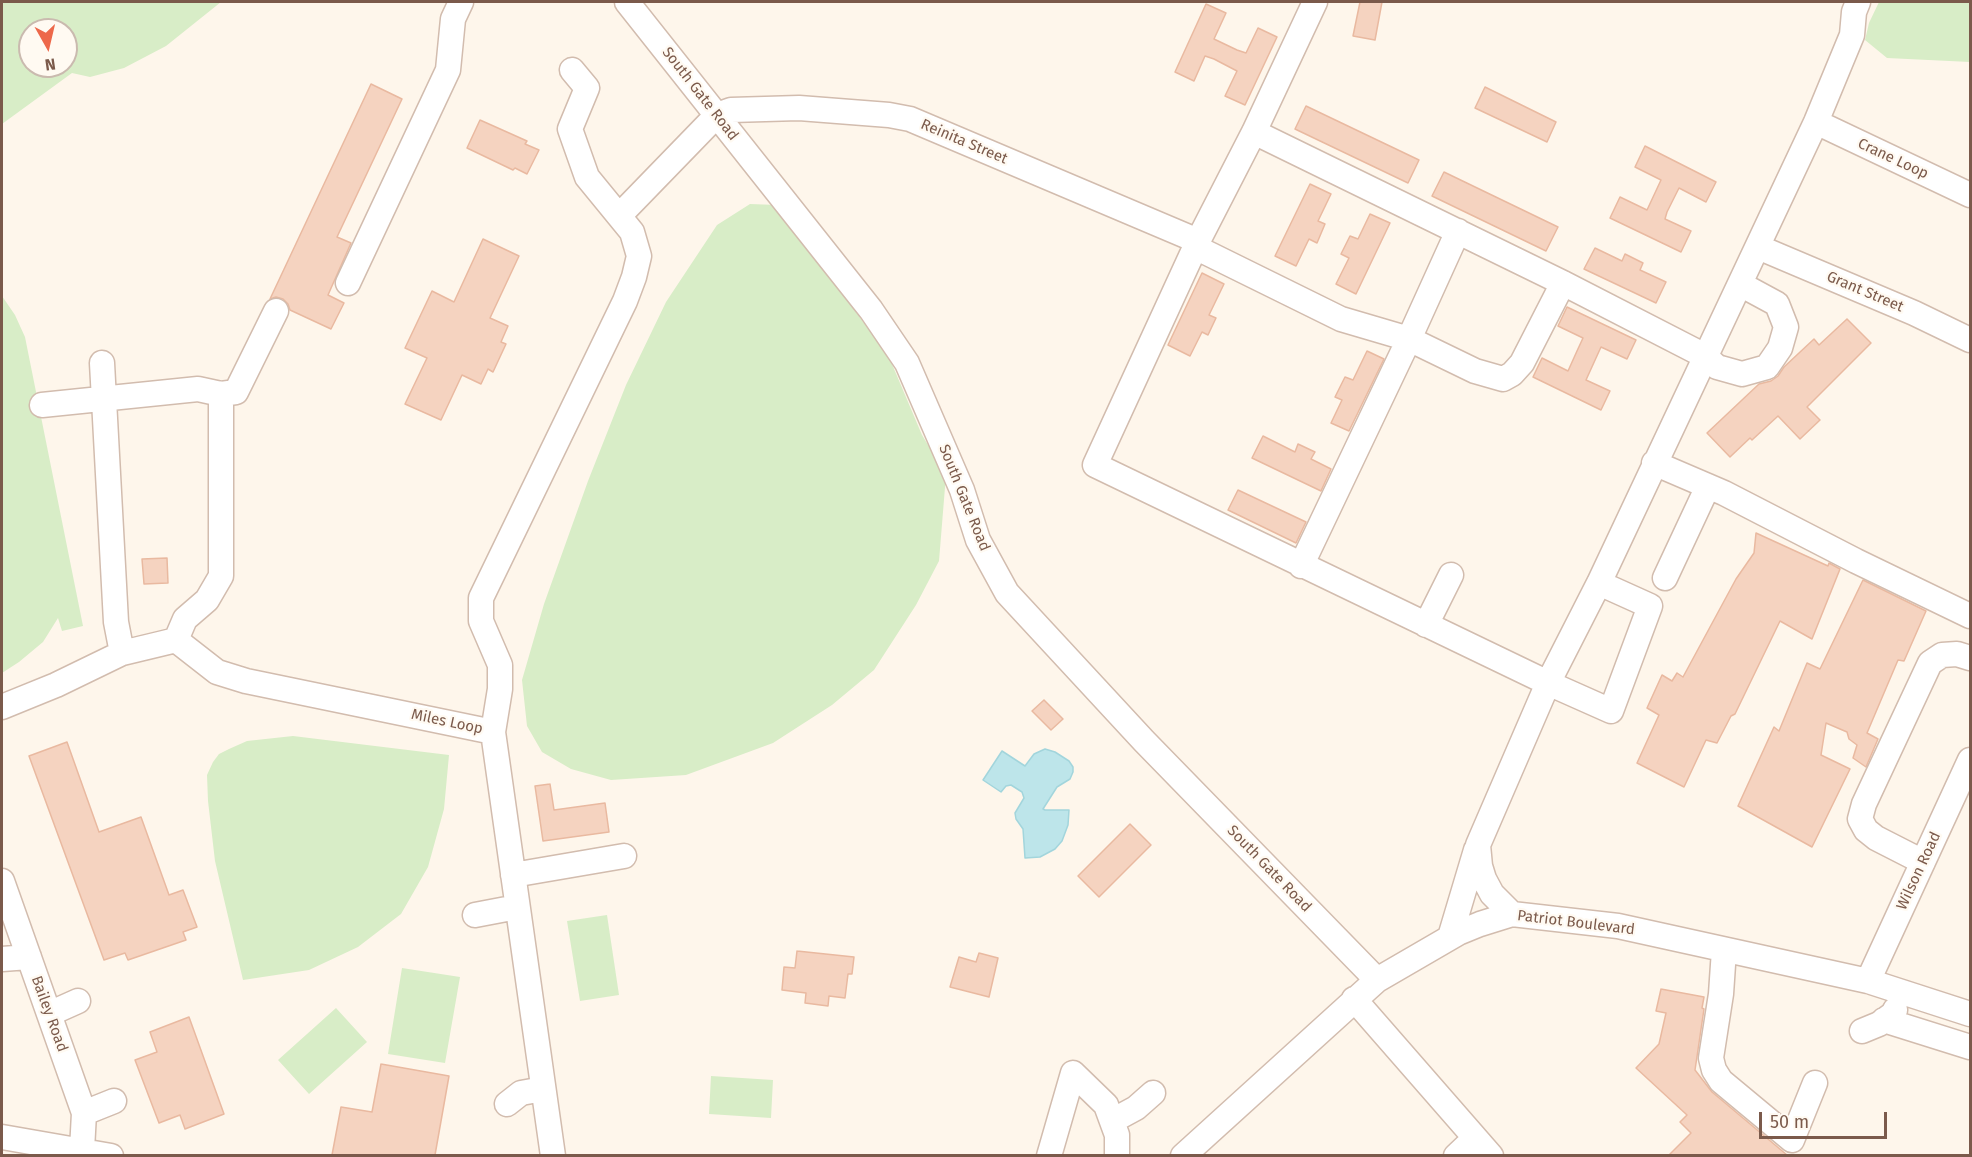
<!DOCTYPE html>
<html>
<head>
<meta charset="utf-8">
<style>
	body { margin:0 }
	#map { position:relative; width:1972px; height:1157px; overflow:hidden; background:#fef6eb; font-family:"Fira Sans",sans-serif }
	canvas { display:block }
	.frame { position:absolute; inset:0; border:3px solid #7b5a4b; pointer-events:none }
	.north { position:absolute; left:18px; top:18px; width:60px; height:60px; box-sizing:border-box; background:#fffaf2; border:2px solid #cabaaf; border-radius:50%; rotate:172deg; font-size:16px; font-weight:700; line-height:24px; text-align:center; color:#7b5a4b }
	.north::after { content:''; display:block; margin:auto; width:21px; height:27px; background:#ed684a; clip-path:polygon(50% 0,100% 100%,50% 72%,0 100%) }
	.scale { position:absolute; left:1759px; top:1112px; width:128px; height:27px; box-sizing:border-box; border:3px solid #7b5a4b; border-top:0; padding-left:8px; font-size:18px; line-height:21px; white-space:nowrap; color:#7b5a4b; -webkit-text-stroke:4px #fffaf2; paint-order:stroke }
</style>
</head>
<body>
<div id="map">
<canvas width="1972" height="1157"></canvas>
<div class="frame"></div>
<div class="north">N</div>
<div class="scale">50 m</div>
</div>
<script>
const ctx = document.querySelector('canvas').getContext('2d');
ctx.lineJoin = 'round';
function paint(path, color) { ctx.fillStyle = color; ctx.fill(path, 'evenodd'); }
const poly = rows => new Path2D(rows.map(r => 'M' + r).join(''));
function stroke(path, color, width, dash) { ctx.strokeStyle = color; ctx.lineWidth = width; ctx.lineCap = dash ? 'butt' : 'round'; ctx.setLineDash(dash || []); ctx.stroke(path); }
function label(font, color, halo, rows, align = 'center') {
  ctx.font = font + ' "Fira Sans",sans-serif'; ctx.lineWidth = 4.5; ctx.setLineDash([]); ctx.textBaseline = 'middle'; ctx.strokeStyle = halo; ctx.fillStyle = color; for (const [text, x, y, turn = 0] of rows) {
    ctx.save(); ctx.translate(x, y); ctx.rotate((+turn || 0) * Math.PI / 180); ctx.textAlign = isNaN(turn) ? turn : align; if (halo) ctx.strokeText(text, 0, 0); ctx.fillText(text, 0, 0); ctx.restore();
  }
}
const green = poly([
	[2,2,221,2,166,46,124,68,90,77,72,73,2,124],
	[30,30,66,30,66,66,30,66],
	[1879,2,1970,2,1970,62,1887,58,1865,40,1869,23],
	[750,204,777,205,889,357,922,435,946,475,939,561,916,605,874,670,832,705,773,743,686,775,611,780,571,769,542,752,527,726,522,680,544,604,588,481,626,385,666,302,717,225],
	[2,296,15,315,25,337,83,626,62,631,58,618,43,642,19,662,2,673],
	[293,736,449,755,444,809,428,867,401,914,358,947,309,970,243,980,215,861,208,801,207,775,213,762,219,754,229,749,247,741],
	[607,915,619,995,580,1001,567,921],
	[402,968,460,977,445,1063,388,1054],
	[336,1008,367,1042,309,1094,278,1060],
	[711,1076,773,1080,771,1118,709,1114]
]);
const water = poly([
	[1045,749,1055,752,1069,761,1073,767,1073,772,1070,779,1057,787,1043,809,1045,810,1069,810,1068,825,1062,841,1055,849,1040,857,1025,858,1023,829,1016,819,1015,813,1024,798,1022,792,1011,785,1006,786,1001,792,983,780,1002,751,1025,766,1034,754,1045,749]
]);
const building = poly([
	[1360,2,1382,2,1375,40,1353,36,1360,2],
	[1206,4,1226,13,1214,39,1237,50,1246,53,1258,28,1277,37,1245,105,1225,96,1237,71,1214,59,1205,56,1194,81,1175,72,1206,4],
	[371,84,402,99,337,237,351,243,328,295,344,303,331,329,290,310,288,304,283,299,276,297,270,299,371,84],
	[1485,87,1556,122,1547,142,1475,108,1485,87],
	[1306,106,1419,160,1408,183,1295,129,1306,106],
	[480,120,527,141,525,144,539,150,527,174,515,168,513,170,467,148,480,120],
	[1645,146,1716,182,1706,202,1679,188,1667,212,1665,219,1691,231,1681,252,1610,218,1620,197,1647,210,1661,180,1635,167,1645,146],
	[1444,172,1558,227,1546,251,1432,196,1444,172],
	[1310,184,1331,194,1318,221,1325,224,1317,243,1309,239,1296,266,1275,256,1310,184],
	[1370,214,1390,223,1356,294,1336,284,1349,258,1341,254,1350,236,1358,239,1370,214],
	[483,239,519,256,490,318,508,326,501,342,506,344,493,372,488,369,481,384,462,375,441,420,405,404,427,358,405,348,432,291,454,302,483,239],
	[1595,248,1622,261,1625,254,1643,263,1640,270,1666,282,1656,303,1584,269,1595,248],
	[1202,273,1224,284,1209,315,1216,318,1208,335,1202,332,1190,356,1168,345,1202,273],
	[1567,307,1636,340,1627,359,1601,347,1586,380,1610,391,1601,410,1533,377,1542,358,1568,371,1577,351,1583,338,1558,326,1567,307],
	[1847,319,1871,343,1807,407,1820,420,1800,439,1778,416,1752,440,1750,438,1730,457,1707,433,1759,384,1771,381,1778,376,1784,367,1814,339,1819,345,1847,319],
	[1367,351,1384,359,1349,431,1331,423,1342,400,1335,397,1345,377,1353,380,1367,351],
	[1263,436,1295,452,1298,444,1315,452,1311,459,1331,469,1321,491,1252,458,1263,436],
	[1238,490,1306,522,1296,543,1228,510,1238,490],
	[1756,533,1828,566,1829,563,1840,569,1812,639,1780,621,1735,714,1731,716,1717,743,1706,740,1684,787,1637,763,1659,715,1647,708,1662,675,1672,681,1677,673,1683,677,1736,579,1754,553,1756,533],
	[167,558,168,583,144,584,142,559,167,558],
	[1863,580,1926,611,1904,661,1898,660,1867,733,1878,739,1866,767,1853,758,1857,745,1849,739,1847,732,1826,723,1821,755,1850,769,1812,847,1738,806,1774,727,1779,731,1807,663,1820,669,1863,580],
	[1044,700,1063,719,1051,730,1032,711,1044,700],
	[67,742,99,832,141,817,169,895,183,890,197,927,183,932,186,940,128,960,125,953,104,960,29,756,67,742],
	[550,784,554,810,605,803,609,832,543,841,535,786,550,784],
	[1130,824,1151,845,1099,897,1078,876,1130,824],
	[797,951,854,957,852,974,848,974,845,998,829,996,828,1006,805,1003,806,993,782,990,784,967,795,968,797,951],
	[979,953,998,958,989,997,950,987,959,957,976,962,979,953],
	[1661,989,1704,997,1702,1008,1704,1009,1695,1070,1712,1092,1787,1155,1669,1155,1691,1133,1680,1122,1687,1115,1636,1068,1659,1044,1666,1013,1656,1011,1661,989],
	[189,1017,224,1114,185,1129,180,1115,159,1123,135,1060,157,1052,150,1032,189,1017],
	[381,1064,449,1076,435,1155,332,1155,341,1107,372,1112,381,1064]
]);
const minor = poly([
	[627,2,871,310,907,363,962,490,978,540,1007,593,1144,741,1377,980],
	[1315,2,1254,132,1198,241,1095,465,1548,683,1611,711,1650,606,1599,583],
	[1816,122,1970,195],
	[1254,132,1563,283,1705,356,1717,367,1742,374,1767,367,1780,348,1786,327,1777,304,1740,284],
	[620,215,717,115,731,110,799,108,889,115,910,119,1198,241],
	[1195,247,1341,319,1409,339,1475,371,1503,379,1512,374,1522,363,1563,283],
	[1758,247,1914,313,1970,340],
	[348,283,448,70,453,19,461,2],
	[102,363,116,622,122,653],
	[42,405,198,389,221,394,236,392,276,311],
	[1654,463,1724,493,1856,561,1970,616],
	[1301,566,1409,339,1458,231],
	[1665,578,1708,486],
	[1426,625,1451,575],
	[176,640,185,619,207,600,221,576,221,394],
	[2,707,56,685,122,653,176,640,217,672,246,681,493,732],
	[1923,862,1876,838,1866,830,1860,819,1864,804,1930,663,1942,655,1957,654,1970,658],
	[513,875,624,856],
	[2,881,84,1113,82,1150],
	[1512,914,1492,894,1484,879,1480,866,1478,845,1548,683,1599,583,1816,122,1852,35,1854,12,1858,2],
	[475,915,517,907],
	[1450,937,1476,850],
	[1724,950,1721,994,1711,1058,1714,1070,1721,1081,1792,1140,1815,1083],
	[2,959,29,957],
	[1868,981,1970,760],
	[1354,999,1491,1156],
	[49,1014,78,1001],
	[1884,1020,1970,1047],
	[1862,1031,1879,1024,1893,1014,1895,1010],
	[507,1104,521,1093,543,1089],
	[84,1113,114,1101],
	[1112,1121,1136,1108,1153,1093],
	[2,1137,111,1156],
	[553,1156,493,732,500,689,500,665,481,621,481,598,625,301,634,277,639,256,632,232,587,177,570,129,587,88,572,70],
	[1049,1156,1073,1073,1106,1105,1117,1135,1117,1156],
	[1183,1156,1377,980,1458,933,1480,924,1512,914,1618,926,1868,981,1970,1014],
	[1456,1156,1475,1138]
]);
const streetNames = [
	["South Gate Road",700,94,52],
	["Reinita Street",964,142,23],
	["Crane Loop",1893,159,25],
	["Grant Street",1865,292,23],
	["South Gate Road",964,498,68],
	["Miles Loop",447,722,12],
	["South Gate Road",1269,869,46],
	["Wilson Road",1919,871,-65],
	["Patriot Boulevard",1576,923,7],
	["Bailey Road",49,1014,70]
];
paint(green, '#d8edc7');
paint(water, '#bde5ea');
stroke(water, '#a2d5dc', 1.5);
paint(building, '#f5d3c0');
stroke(building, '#e9b9a0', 1.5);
stroke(minor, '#d2bcae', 27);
stroke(minor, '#fff', 24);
label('15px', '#7b5a4b', '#fffaf2', streetNames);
</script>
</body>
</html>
